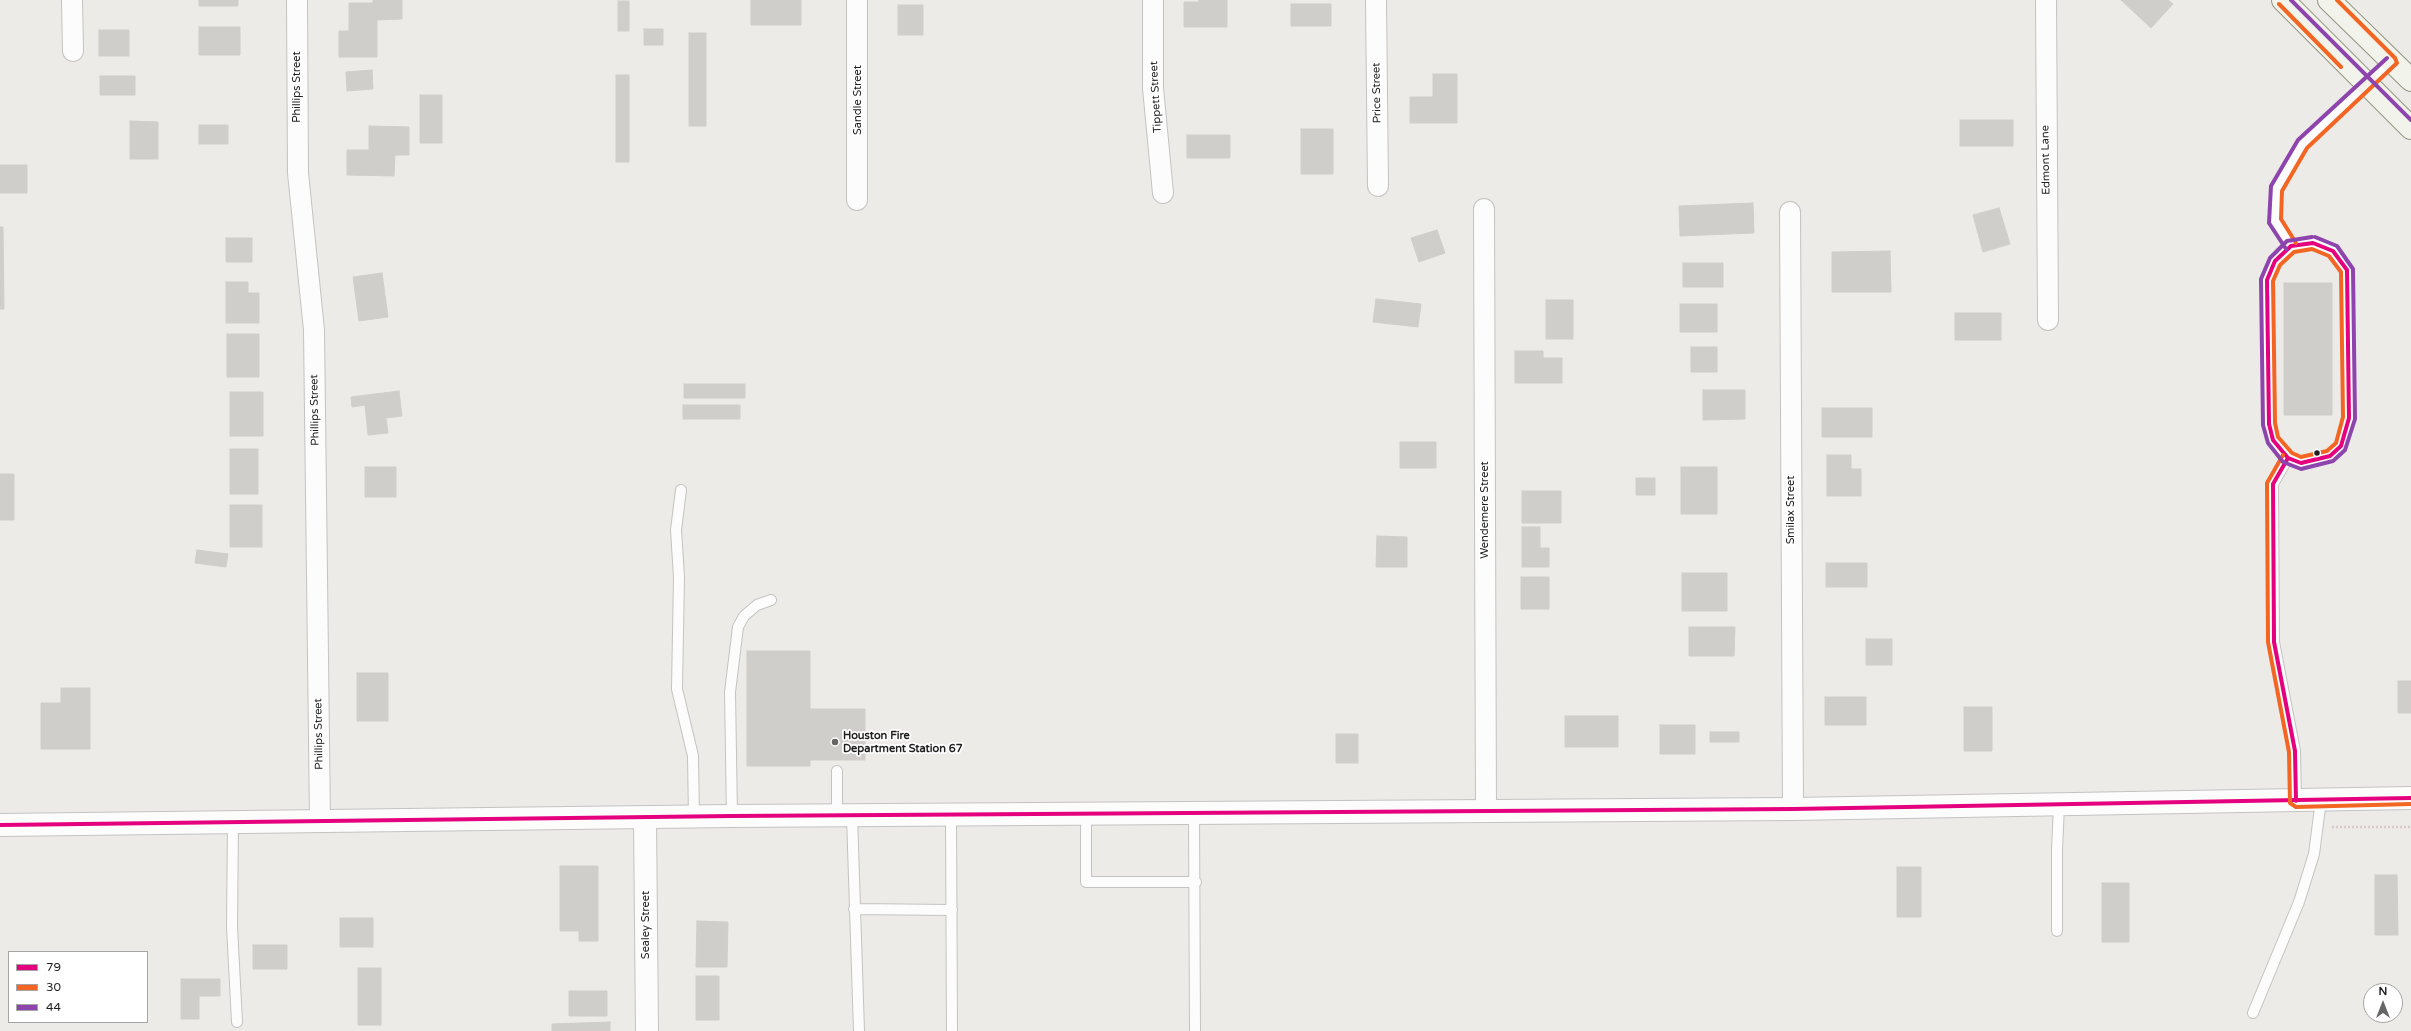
<!DOCTYPE html>
<html>
<head>
<meta charset="utf-8">
<style>
	body { margin:0 }
	#map { position:relative; width:2411px; height:1031px; overflow:hidden; background:#edebe8; font-family:"Varela Round",sans-serif }
	canvas { display:block }
	.legend { position:absolute; left:8px; top:951px; width:140px; height:72px; box-sizing:border-box; background:#fff; border:1px solid #a5a5a5; margin:0; padding:5px 7px; list-style:none; font-size:12px; color:#1f1f1f }
	.legend li { display:flex; align-items:center; gap:8px; height:20px }
	.legend b { width:20px; border:1px solid #a5a5a5 }
	.north { position:absolute; left:2363px; top:983px; width:40px; height:40px; box-sizing:border-box; background:#fff; border:1px solid #a5a5a5; border-radius:50%; rotate:0deg; font-size:11px; font-weight:700; line-height:16px; text-align:center; color:#1f1f1f }
	.north::after { content:''; display:block; margin:auto; width:14px; height:18px; background:#676665; clip-path:polygon(50% 0,100% 100%,50% 72%,0 100%) }
</style>
</head>
<body>
<div id="map">
<canvas width="2411" height="1031"></canvas>
<ul class="legend">
<li><b style="height:5px;background:#e5007d"></b>79</li>
<li><b style="height:5px;background:#f26522"></b>30</li>
<li><b style="height:5px;background:#8e44ad"></b>44</li>
</ul>
<div class="north">N</div>
</div>
<script>
const ctx = document.querySelector('canvas').getContext('2d');
ctx.lineJoin = 'round';
function paint(path, color) { ctx.fillStyle = color; ctx.fill(path, 'evenodd'); }
const poly = rows => new Path2D(rows.map(r => 'M' + r).join(''));
function stroke(path, color, width, dash) { ctx.strokeStyle = color; ctx.lineWidth = width; ctx.lineCap = dash ? 'butt' : 'round'; ctx.setLineDash(dash || []); ctx.stroke(path); }
function label(font, color, halo, rows, align = 'center') {
  ctx.font = font + ' "Varela Round",sans-serif'; ctx.lineWidth = 3.5; ctx.setLineDash([]); ctx.textBaseline = 'middle'; ctx.strokeStyle = halo; ctx.fillStyle = color; for (const [text, x, y, turn = 0] of rows) {
    ctx.save(); ctx.translate(x, y); ctx.rotate((+turn || 0) * Math.PI / 180); ctx.textAlign = isNaN(turn) ? turn : align; if (halo) ctx.strokeText(text, 0, 0); ctx.fillText(text, 0, 0); ctx.restore();
  }
}
const building = poly([
	[199,0,238,0,238,6,199,6,199,0],
	[373,0,402,0,402,19,377,20,377,57,339,57,339,31,349,31,349,3,373,3,373,0],
	[751,0,801,0,801,25,751,25,751,0],
	[1199,0,1227,0,1227,27,1184,27,1184,2,1199,2,1199,0],
	[2121,0,2168,0,2173,4,2151,28,2121,0],
	[618,1,629,1,629,31,618,31,618,1],
	[1291,4,1331,4,1331,26,1291,26,1291,4],
	[898,5,923,5,923,35,898,35,898,5],
	[199,27,240,27,240,55,199,55,199,27],
	[644,29,663,29,663,45,644,45,644,29],
	[99,30,129,30,129,56,99,56,99,30],
	[689,33,706,33,706,126,689,126,689,33],
	[372,70,373,89,347,91,346,72,372,70],
	[1433,74,1457,74,1457,123,1410,123,1410,97,1433,97,1433,74],
	[616,75,629,75,629,162,616,162,616,75],
	[100,76,135,76,135,95,100,95,100,76],
	[420,95,442,95,442,143,420,143,420,95],
	[1960,120,2013,120,2013,146,1960,146,1960,120],
	[130,121,158,122,158,159,130,159,130,121],
	[199,125,228,125,228,144,199,144,199,125],
	[369,126,409,127,409,155,395,155,394,176,347,175,347,150,369,150,369,126],
	[1301,129,1333,129,1333,174,1301,174,1301,129],
	[1187,135,1230,135,1230,158,1187,158,1187,135],
	[0,165,27,165,27,193,0,193,0,165],
	[1753,203,1754,233,1680,236,1679,206,1753,203],
	[1999,208,2010,244,1983,252,1973,215,1999,208],
	[0,227,3,227,4,309,0,309,0,227],
	[1437,230,1445,253,1419,262,1411,238,1437,230],
	[226,238,252,238,252,262,226,262,226,238],
	[1890,251,1891,292,1832,292,1832,252,1890,251],
	[1683,263,1723,263,1723,287,1683,287,1683,263],
	[382,273,388,317,359,321,353,277,382,273],
	[226,282,248,282,248,293,259,293,259,323,226,323,226,282],
	[2284,283,2332,283,2332,415,2284,415,2284,283],
	[1376,299,1421,304,1418,327,1373,322,1376,299],
	[1546,300,1573,300,1573,339,1546,339,1546,300],
	[1680,304,1717,304,1717,332,1680,332,1680,304],
	[1955,313,2001,313,2001,340,1955,340,1955,313],
	[227,334,259,334,259,377,227,377,227,334],
	[1691,347,1717,347,1717,372,1691,372,1691,347],
	[1515,351,1543,351,1543,358,1562,358,1562,383,1515,383,1515,351],
	[684,384,745,384,745,398,684,398,684,384],
	[1703,390,1745,390,1745,419,1703,420,1703,390],
	[399,391,402,416,386,418,388,433,368,435,365,405,352,407,351,397,399,391],
	[230,392,263,392,263,436,230,436,230,392],
	[683,405,740,405,740,419,683,419,683,405],
	[1822,408,1872,408,1872,437,1822,437,1822,408],
	[1400,442,1436,442,1436,468,1400,468,1400,442],
	[230,449,258,449,258,494,230,494,230,449],
	[1827,455,1851,455,1851,469,1861,469,1861,496,1827,496,1827,455],
	[365,467,396,467,396,497,365,497,365,467],
	[1681,467,1717,467,1717,514,1681,514,1681,467],
	[0,474,14,474,14,520,0,520,0,474],
	[1636,478,1655,478,1655,495,1636,495,1636,478],
	[1522,491,1561,491,1561,523,1522,523,1522,491],
	[230,505,262,505,262,547,230,547,230,505],
	[1522,527,1540,527,1540,548,1549,548,1549,567,1522,567,1522,527],
	[1377,536,1407,537,1407,567,1376,567,1377,536],
	[197,550,228,554,226,567,195,563,197,550],
	[1826,563,1867,563,1867,587,1826,587,1826,563],
	[1682,573,1727,573,1727,611,1682,611,1682,573],
	[1521,577,1549,577,1549,609,1521,609,1521,577],
	[1689,627,1735,627,1734,656,1689,656,1689,627],
	[1866,639,1892,639,1892,665,1866,665,1866,639],
	[747,651,810,651,810,709,865,709,865,760,810,760,810,766,747,766,747,651],
	[357,673,388,673,388,721,357,721,357,673],
	[2398,681,2411,681,2411,713,2398,713,2398,681],
	[61,688,90,688,90,749,41,749,41,703,61,703,61,688],
	[1825,697,1866,697,1866,725,1825,725,1825,697],
	[1964,707,1992,707,1992,751,1964,751,1964,707],
	[1565,716,1618,716,1618,747,1565,747,1565,716],
	[1660,725,1695,725,1695,754,1660,754,1660,725],
	[1710,732,1739,732,1739,742,1710,742,1710,732],
	[1336,734,1358,734,1358,763,1336,763,1336,734],
	[560,866,598,866,598,941,579,941,579,931,560,931,560,866],
	[1897,867,1921,867,1921,917,1897,917,1897,867],
	[2375,875,2397,875,2398,935,2375,935,2375,875],
	[2102,883,2129,883,2129,942,2102,942,2102,883],
	[340,918,373,918,373,947,340,947,340,918],
	[697,921,728,922,727,967,696,967,697,921],
	[253,945,287,945,287,969,253,969,253,945],
	[358,968,381,968,381,1025,358,1025,358,968],
	[696,976,719,976,719,1020,696,1020,696,976],
	[181,979,220,979,220,996,199,996,199,1019,181,1019,181,979],
	[569,991,607,991,607,1016,569,1016,569,991],
	[610,1022,610,1031,552,1031,552,1024,610,1022]
]);
const path = poly([
	[2332,827,2411,827]
]);
const service = poly([
	[2313,243,2333,251,2347,270,2349,418,2341,446,2330,456,2301,463,2288,458,2273,440,2269,424,2267,280,2275,261,2291,246,2313,243],
	[2291,246,2275,221,2276,189,2302,144,2391,62],
	[2288,458,2273,484,2274,642,2295,751,2296,801],
	[681,490,676,530,679,577,677,689,693,756,694,818],
	[837,771,837,816],
	[1194,812,1195,1031],
	[1086,813,1086,882,1196,882],
	[951,815,952,1031],
	[732,816,730,692,738,627,744,616,757,605,771,600],
	[852,816,859,1031],
	[233,822,232,927,237,1022],
	[854,909,952,910],
	[2057,931,2057,850,2059,805],
	[2253,1013,2299,902,2314,854,2321,800]
]);
const minor = poly([
	[72,0,73,51],
	[297,0,298,173,314,330,320,821],
	[1153,0,1153,88,1163,193],
	[1376,0,1378,186],
	[2046,0,2048,320],
	[857,200,857,0],
	[1484,209,1486,811],
	[1790,212,1793,809]
]);
const tertiary = poly([
	[645,818,647,1031],
	[0,825,732,816,1793,809,2411,798]
]);
const secondary = poly([
	[2283,0,2411,128],
	[2329,0,2411,80]
]);
const bus1 = poly([
	[2313,243,2333,251,2347,270,2349,418,2341,446,2330,456,2301,463,2288,458,2273,440,2269,424,2267,280,2275,261,2291,246,2313,243],
	[2288,458,2273,484,2274,642,2295,751,2296,801],
	[0,825,732,816,1793,809,2411,798]
]);
const bus2 = poly([
	[2279,4,2341,67],
	[2296,243,2281,219,2282,191,2307,148,2397,63,2395,58,2337,0],
	[2312,249,2329,256,2341,272,2343,417,2336,443,2327,451,2301,457,2292,453,2278,437,2275,423,2273,281,2280,265,2294,252,2312,249],
	[2283,455,2267,483,2268,642,2289,752,2290,803,2296,807,2411,804]
]);
const bus3 = poly([
	[2291,0,2411,120],
	[2312,237,2287,241,2270,258,2261,279,2263,425,2268,443,2283,462,2301,469,2333,461,2345,450,2355,419,2353,269,2337,246,2315,237],
	[2286,249,2269,223,2271,186,2298,140,2387,58]
]);
const markers = [
	[2317,453,3.5,"#1f1f1f"],
	[835,742,4,"#676665"]
];
const streetNames = [
	["Phillips Street",297,87,-90],
	["Price Street",1377,93,-91],
	["Tippett Street",1156,97,-93],
	["Sandle Street",858,100,-90],
	["Edmont Lane",2046,160,-91],
	["Phillips Street",315,410,-91],
	["Wendemere Street",1485,510,-90],
	["Smilax Street",1791,510,-90],
	["Phillips Street",319,734,-91],
	["Sealey Street",646,925,-90]
];
const poiNames = [
	["Houston Fire",843,736],
	["Department Station 67",843,749]
];
paint(building, '#d0cecb');
stroke(building, '#d0cdca', 1);
stroke(service, '#c4c3c2', 12);
stroke(minor, '#c4c3c2', 22);
stroke(tertiary, '#c4c3c2', 24);
stroke(secondary, '#939582', 24);
stroke(path, '#d6cac8', 2.5, [2, 2]);
stroke(service, '#fcfcfc', 10);
stroke(minor, '#fcfcfc', 20);
stroke(tertiary, '#fcfcfc', 22);
stroke(secondary, '#f2f3eb', 22);
stroke(bus1, '#e5007d', 4);
stroke(bus2, '#f26522', 4);
stroke(bus3, '#8e44ad', 4);
for (const [x, y, r, color] of markers) { const dot = new Path2D(); dot.arc(x, y, r, 0, 2 * Math.PI); ctx.fillStyle = color; ctx.fill(dot); stroke(dot, '#fff', 1.5); }
label('11px', '#1f1f1f', '#fff', streetNames);
label('bold 11px', '#1f1f1f', '#fff', poiNames, 'left');
</script>
</body>
</html>
